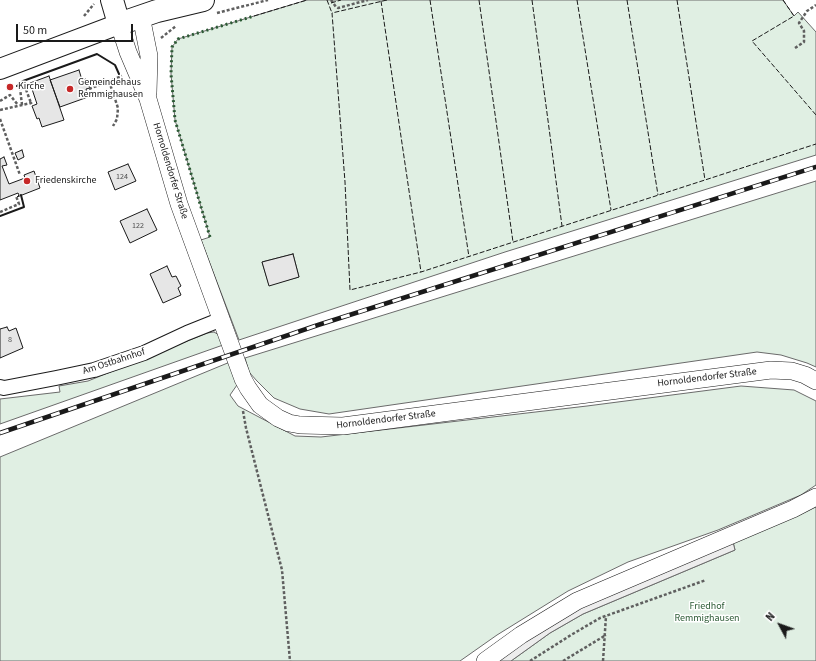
<!DOCTYPE html>
<html>
<head>
<meta charset="utf-8">
<style>
	body { margin:0 }
	#map { position:relative; width:816px; height:661px; overflow:hidden; background:#fff; font-family:"Source Sans 3",sans-serif }
	canvas { display:block }
	.north { position:absolute; left:760px; top:605px; width:40px; height:40px; -webkit-text-stroke:3px #fff; paint-order:stroke; rotate:311deg; font-size:11px; font-weight:700; line-height:16px; text-align:center; color:#1a1a1a }
	.north::after { content:''; display:block; margin:auto; width:14px; height:18px; background:#1a1a1a; clip-path:polygon(50% 0,100% 100%,50% 72%,0 100%) }
	.scale { position:absolute; left:16px; top:24px; width:117px; height:18px; box-sizing:border-box; border:2px solid #1a1a1a; border-top:0; padding-left:5px; font-size:12px; line-height:14px; white-space:nowrap; color:#1a1a1a; -webkit-text-stroke:3px #fff; paint-order:stroke }
</style>
</head>
<body>
<div id="map">
<canvas width="816" height="661"></canvas>
<div class="north">N</div>
<div class="scale">50 m</div>
</div>
<script>
const ctx = document.querySelector('canvas').getContext('2d');
ctx.lineJoin = 'round';
function paint(path, color) { ctx.fillStyle = color; ctx.fill(path, 'evenodd'); }
const poly = rows => new Path2D(rows.map(r => 'M' + r).join(''));
function stroke(path, color, width, dash) { ctx.strokeStyle = color; ctx.lineWidth = width; ctx.lineCap = dash ? 'butt' : 'round'; ctx.setLineDash(dash || []); ctx.stroke(path); }
function label(font, color, halo, rows, align = 'center') {
  ctx.font = font + ' "Source Sans 3",sans-serif'; ctx.lineWidth = 3; ctx.setLineDash([]); ctx.textBaseline = 'middle'; ctx.strokeStyle = halo; ctx.fillStyle = color; for (const [text, x, y, turn = 0] of rows) {
    ctx.save(); ctx.translate(x, y); ctx.rotate((+turn || 0) * Math.PI / 180); ctx.textAlign = isNaN(turn) ? turn : align; if (halo) ctx.strokeText(text, 0, 0); ctx.fillText(text, 0, 0); ctx.restore();
  }
}
const green = poly([
	[307,0,783,0,794,16,798,12,816,32,816,155,505,252,239,340,201,240,210,237,175,120,171,74,172,47,178,39,307,0],
	[293,254,299,277,269,285,262,262,293,254],
	[816,181,816,367,807,363,781,355,757,352,329,414,300,409,274,398,257,381,249,372,245,358,816,181],
	[214,332,219,335,223,345,0,424,0,399,60,392,59,386,88,381,207,333,214,332],
	[230,362,237,385,230,395,238,406,295,436,321,437,587,406,741,386,794,390,816,401,816,485,801,495,718,530,628,562,568,591,497,635,460,661,0,661,0,457,230,362],
	[816,504,816,661,511,661,550,633,583,614,735,550,733,542,816,504]
]);
const parking = poly([
	[733,542,735,550,583,614,550,633,511,661,498,661,532,636,571,611,733,542]
]);
const building = poly([
	[79,70,82,80,86,79,90,88,86,89,88,97,60,107,50,80,79,70],
	[49,76,64,120,42,127,39,118,37,119,32,106,37,104,30,83,49,76],
	[22,150,24,157,18,160,15,153,22,150],
	[4,157,7,165,2,166,9,184,25,178,24,175,34,171,40,188,17,197,19,195,18,193,0,200,0,159,4,157],
	[128,164,136,181,115,190,108,172,128,164],
	[147,209,157,230,130,243,120,221,147,209],
	[293,254,299,277,269,286,262,262,293,254],
	[167,266,172,277,176,276,181,286,178,288,181,295,163,303,150,274,167,266],
	[7,327,9,331,16,328,23,348,0,358,0,329,7,327]
]);
const path = poly([
	[331,0,336,7,338,8,368,0],
	[217,13,268,0],
	[84,16,94,4],
	[161,38,176,26],
	[795,48,804,42,804,31,799,23,807,11,816,5],
	[109,81,118,108,117,119,113,126],
	[89,89,122,76],
	[0,101,10,95,18,105],
	[22,105,20,88,25,87,31,103],
	[0,110,31,103,33,106],
	[0,119,20,175],
	[0,212,19,204,16,196],
	[243,411,246,428,282,570,290,661],
	[530,661,571,635,600,618,706,580],
	[563,661,606,635],
	[603,661,606,616]
]);
const minor = poly([
	[0,387,4,388,56,378,94,370,144,353,187,333,222,319]
]);
const tertiary = poly([
	[141,16,149,56,148,93],
	[119,24,128,52,148,99,179,204,243,379,248,388,260,405,278,418,289,423,300,425,343,426,771,370,792,371,805,375,816,381],
	[485,661,521,635,577,601,793,509,816,497]
]);
const secondary = poly([
	[0,69,119,24]
]);
const primary = poly([
	[112,0,119,24,157,11,203,0]
]);
const rail = poly([
	[0,433,318,325,816,167]
]);
const hedge = poly([
	[210,237,175,120,171,74,172,47,178,39,254,16]
]);
const fence = poly([
	[327,0,332,13],
	[387,0,332,13,345,182,350,290,421,272,816,144],
	[430,0,469,257],
	[479,0,513,242],
	[532,0,562,226],
	[577,0,611,210],
	[627,0,658,195],
	[677,0,705,180],
	[783,0,794,16,752,41,816,115],
	[381,1,421,272],
	[331,3,341,0],
	[254,16,307,0]
]);
const wall = poly([
	[17,86,23,81,97,54,115,65,119,74],
	[0,216,24,207,21,195]
]);
const markers = [
	[10,87,4,"#c62828"],
	[70,89,4,"#c62828"],
	[27,181,4,"#c62828"]
];
const numberNames = [
	["124",122,177],
	["122",138,226],
	["8",10,340]
];
const poiNames = [
	["Gemeindehaus",78,83],
	["Remmighausen",78,95],
	["Kirche",18,87],
	["Friedenskirche",35,181]
];
const streetNames = [
	["Hornoldendorfer Straße",170,171,73],
	["Am Ostbahnhof",114,362,-18],
	["Hornoldendorfer Straße",707,378,-7],
	["Hornoldendorfer Straße",386,420,-7]
];
const parkNames = [
	["Friedhof",707,607],
	["Remmighausen",707,619]
];
paint(green, '#e0efe3');
stroke(green, '#6a6a6a', 1);
paint(parking, '#ededed');
stroke(parking, '#6a6a6a', 1);
paint(building, '#e6e6e6');
stroke(building, '#1a1a1a', 1);
stroke(minor, '#1a1a1a', 16);
stroke(tertiary, '#1a1a1a', 18);
stroke(secondary, '#1a1a1a', 22);
stroke(primary, '#1a1a1a', 24);
stroke(path, '#5f5f5f', 2.5, [3, 2]);
stroke(minor, '#fff', 14);
stroke(tertiary, '#fff', 17);
stroke(secondary, '#fff', 20);
stroke(primary, '#fff', 22);
stroke(rail, '#1a1a1a', 4.5);
stroke(rail, '#fff', 3, [9]);
stroke(hedge, '#2b5a34', 3, [2, 3]);
stroke(fence, '#1a1a1a', 1, [5, 2]);
stroke(wall, '#1a1a1a', 2);
for (const [x, y, r, color] of markers) { const dot = new Path2D(); dot.arc(x, y, r, 0, 2 * Math.PI); ctx.fillStyle = color; ctx.fill(dot); stroke(dot, '#fff', 1.5); }
label('8px', '#4d4d4d', null, numberNames);
label('10px', '#1a1a1a', '#fff', poiNames, 'left');
label('10px', '#1a1a1a', '#fff', streetNames);
label('10px', '#2b5a34', '#fff', parkNames);
</script>
</body>
</html>
